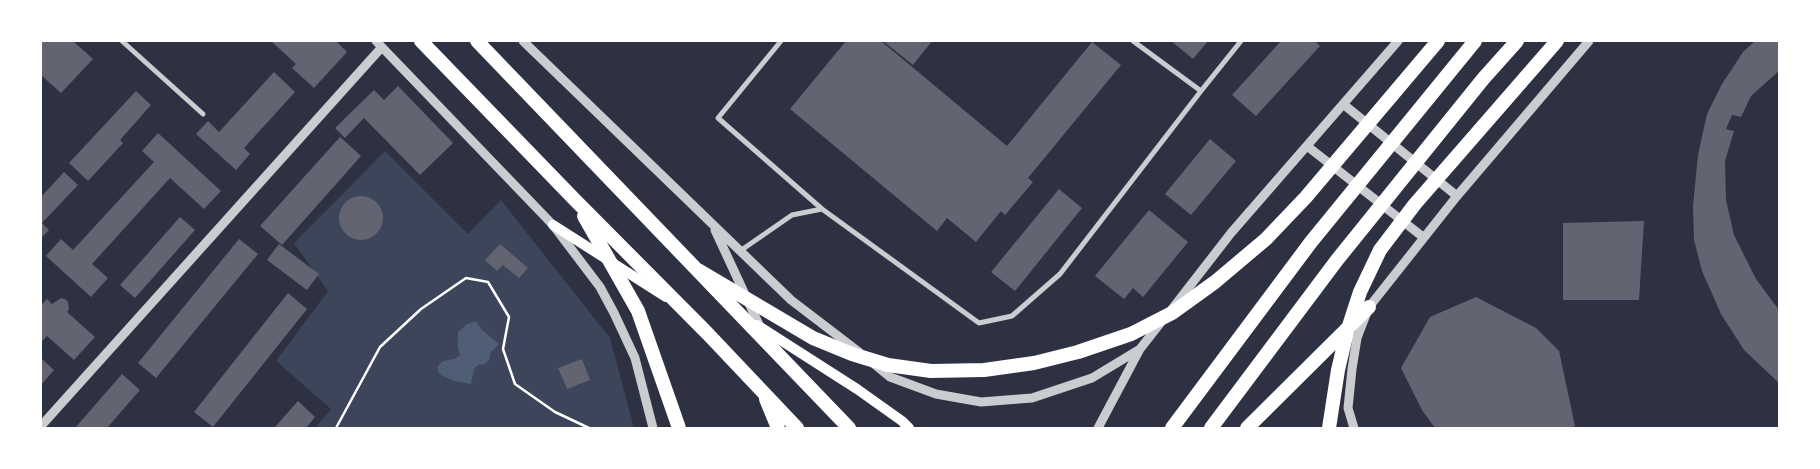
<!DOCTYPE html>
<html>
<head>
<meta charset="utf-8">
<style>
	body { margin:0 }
	#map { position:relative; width:1820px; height:469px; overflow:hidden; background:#2d3142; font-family:"IBM Plex Sans",sans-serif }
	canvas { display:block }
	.frame { position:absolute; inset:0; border:42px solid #fff; pointer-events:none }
</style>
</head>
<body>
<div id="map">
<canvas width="1820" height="469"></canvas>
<div class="frame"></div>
</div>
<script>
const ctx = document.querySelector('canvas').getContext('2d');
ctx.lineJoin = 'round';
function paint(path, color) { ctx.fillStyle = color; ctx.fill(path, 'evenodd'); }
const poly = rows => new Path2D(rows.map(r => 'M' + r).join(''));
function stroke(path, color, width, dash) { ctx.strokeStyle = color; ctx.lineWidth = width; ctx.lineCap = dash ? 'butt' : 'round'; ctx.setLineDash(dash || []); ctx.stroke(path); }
const green = poly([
	[385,151,468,234,501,200,610,338,634,428,315,428,331,409,276,361,328,291,294,243]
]);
const water = poly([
	[476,321,482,330,499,344,491,352,489,360,483,365,479,364,474,369,471,384,454,381,443,376,438,372,438,366,443,361,454,359,460,355,458,348,458,332,467,324]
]);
const building = poly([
	[41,41,73,41,93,59,61,93,41,75],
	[271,41,336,41,347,52,314,88,292,68,296,64],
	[846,41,881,41,1007,146,1092,42,1121,65,1028,178,1033,182,1005,215,1001,211,976,242,947,218,937,231,790,109],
	[883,41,932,41,913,65],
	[1171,41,1208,41,1193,59],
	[1281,41,1315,41,1320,46,1256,116,1232,95],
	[1755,41,1779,41,1779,71,1751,96,1741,117,1732,115,1726,129,1734,131,1725,161,1726,200,1734,235,1756,279,1779,310,1779,383,1744,350,1721,314,1702,271,1694,240,1693,206,1698,155,1707,114,1722,84,1743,52],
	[274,72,295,92,244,148,250,154,236,170,196,134,208,121,219,132],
	[398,86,453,143,420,175,364,118,345,138,335,128,374,90,384,100],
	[136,91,151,105,120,140,123,143,88,181,69,163],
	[158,133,221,191,204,209,170,178,92,264,108,278,91,297,46,256,61,239,73,250,154,162,142,151],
	[340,137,361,156,282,245,260,226],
	[1210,139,1236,161,1191,215,1165,194],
	[64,172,78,185,42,223,49,230,41,238,41,197],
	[1059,189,1082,208,1015,291,991,272],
	'339 218a22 22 0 1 1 44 0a22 22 0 1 1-44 0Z',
	[1149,210,1188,242,1143,297,1133,288,1124,299,1095,276],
	[180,217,195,230,135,298,120,285],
	[1644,221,1639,300,1563,300,1563,223],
	[239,239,258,254,156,378,138,363],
	[279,244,319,274,307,290,267,260],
	[500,244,528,268,519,278,503,265,497,271,485,260],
	[288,293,307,309,213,427,194,412],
	[1476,297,1536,328,1559,351,1575,426,1572,428,1435,428,1422,410,1401,368,1430,317],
	[61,298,65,299,68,302,69,309,67,312,95,337,74,360,47,336,41,342,41,305,47,299,52,304],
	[41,358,54,370,41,385],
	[582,359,590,380,567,389,558,368],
	[122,374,140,390,107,428,75,428],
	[298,401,315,417,306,428,274,428]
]);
const path = poly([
	[336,428,380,347,421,309,466,278,488,282,509,317,503,349,515,384,555,412,589,428]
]);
const minor = poly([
	[122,41,203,114],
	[781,41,718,118,822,209],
	[1201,91,1241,41],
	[740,251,792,215,822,209,979,323,1012,316,1060,274,1201,91,1133,41]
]);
const tertiary = poly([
	[376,41,553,225,600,287,614,313,635,358,653,428],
	[523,41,791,300,859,352],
	[1343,104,1457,196],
	[1307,146,1423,237],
	[715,230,761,329],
	[1172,309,1231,233,1398,41],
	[873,363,890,377,936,394,981,402,1032,398,1092,378,1140,349],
	[41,426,382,47],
	[1098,428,1140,349,1162,321],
	[1354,428,1348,408,1352,369,1357,338,1369,307,1457,196,1589,41]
]);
const secondary = poly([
	[553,225,666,297],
	[757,325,857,389,902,421,909,428]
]);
const trunk = poly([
	[421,41,575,200,708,334,797,428],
	[477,41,849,428],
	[584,216,638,311,679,428],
	[698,270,813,338,852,354,888,365,931,371,984,370,1034,363,1078,352,1131,334,1172,313,1215,282,1266,239,1306,197,1438,41],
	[766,399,778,428],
	[1172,428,1311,242,1475,41],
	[1211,428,1337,260,1483,79,1517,41],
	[1247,428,1369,307],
	[1329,428,1338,370,1347,332,1360,292,1380,250,1415,204,1557,41]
]);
paint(green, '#3c4559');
paint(water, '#4f5d75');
paint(building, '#626471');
stroke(path, '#fff', 2.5);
stroke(minor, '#caccd0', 5);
stroke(tertiary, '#caccd0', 9);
stroke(secondary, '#fff', 10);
stroke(trunk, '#fff', 14);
</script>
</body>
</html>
